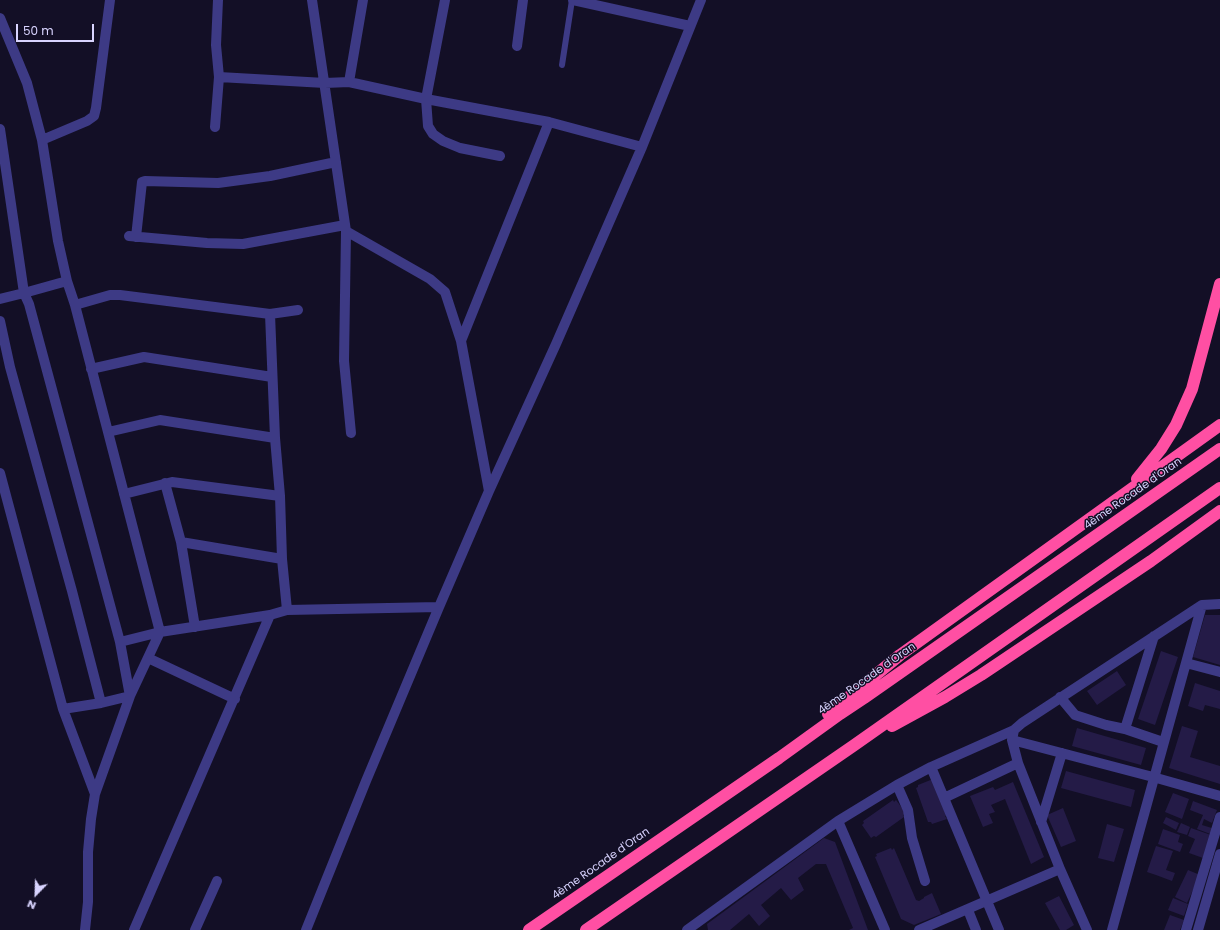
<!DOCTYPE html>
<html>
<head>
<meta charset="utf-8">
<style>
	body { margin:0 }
	#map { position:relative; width:1220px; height:930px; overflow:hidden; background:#130f26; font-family:Poppins,sans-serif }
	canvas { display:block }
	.north { position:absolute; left:16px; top:874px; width:40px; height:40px; -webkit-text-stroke:3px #130f26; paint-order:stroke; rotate:203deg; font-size:11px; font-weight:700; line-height:16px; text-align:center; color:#d9d4ff }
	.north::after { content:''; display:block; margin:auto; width:14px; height:18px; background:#d9d4ff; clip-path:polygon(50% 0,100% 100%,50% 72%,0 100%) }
	.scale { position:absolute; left:16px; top:24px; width:78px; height:18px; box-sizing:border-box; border:2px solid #d9d4ff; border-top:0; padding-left:5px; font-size:12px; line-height:14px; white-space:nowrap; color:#d9d4ff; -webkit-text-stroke:3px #130f26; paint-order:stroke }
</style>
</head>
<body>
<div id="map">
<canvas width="1220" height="930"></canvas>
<div class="north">N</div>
<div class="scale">50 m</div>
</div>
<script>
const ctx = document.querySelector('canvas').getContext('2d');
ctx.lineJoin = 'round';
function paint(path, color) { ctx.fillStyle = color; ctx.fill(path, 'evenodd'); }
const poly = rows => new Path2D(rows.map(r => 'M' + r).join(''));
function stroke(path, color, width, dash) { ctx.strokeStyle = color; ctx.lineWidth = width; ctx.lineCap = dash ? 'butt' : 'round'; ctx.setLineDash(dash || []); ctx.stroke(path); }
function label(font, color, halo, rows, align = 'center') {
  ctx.font = font + ' Poppins,sans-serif'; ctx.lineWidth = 3; ctx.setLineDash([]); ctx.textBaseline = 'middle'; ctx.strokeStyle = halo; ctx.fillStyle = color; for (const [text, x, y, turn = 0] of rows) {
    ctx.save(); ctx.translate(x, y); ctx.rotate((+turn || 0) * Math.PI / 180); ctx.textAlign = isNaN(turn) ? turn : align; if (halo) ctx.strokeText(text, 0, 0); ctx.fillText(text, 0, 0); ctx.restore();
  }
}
const building = poly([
	[1205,615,1220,615,1220,665,1193,657],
	[1161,651,1178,657,1155,725,1138,719],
	[1117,671,1126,685,1097,705,1087,691],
	[1195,683,1220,691,1220,709,1205,705,1203,711,1188,706],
	[1182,726,1198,731,1190,757,1220,766,1220,784,1169,768],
	[1077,728,1146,748,1141,765,1072,746],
	[1066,771,1135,790,1131,807,1061,788],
	[933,779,948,815,945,816,947,819,932,824,931,822,928,822,916,788,918,787,918,785],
	[1013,782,1044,857,1031,864,1005,799,991,805,995,812,989,814,993,823,983,827,970,796,993,787,995,790],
	[1173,793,1189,799,1182,819,1165,812],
	[893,800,894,802,896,800,906,813,903,815,904,817,876,837,874,836,871,838,862,825,864,823,863,821],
	[1193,801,1217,810,1212,823,1204,819,1202,825,1215,829,1213,835,1197,829,1203,815,1190,810],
	[1063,808,1076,841,1061,847,1047,815],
	[1166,817,1179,823,1176,830,1163,823],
	[1181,823,1190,827,1187,835,1177,832],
	[1107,824,1124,829,1114,862,1098,858],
	[1191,828,1211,835,1203,858,1189,853,1195,839,1188,836],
	[1163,829,1180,835,1178,842,1183,844,1180,852,1158,844],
	[824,838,835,842,868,930,849,930,853,928,826,864,816,864,798,878,804,890,791,900,781,888,761,905,770,916,759,926,749,914,730,930,708,930,707,924],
	[1156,846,1173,851,1166,870,1175,873,1172,881,1156,875,1160,868,1156,875,1147,872],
	[891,848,892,850,894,848,916,900,919,901,924,898,924,897,932,893,941,914,914,925,901,919,875,857,877,856,876,854],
	[1188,870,1200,875,1187,903,1175,897],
	[1059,896,1074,925,1066,930,1060,930,1045,903],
	[1173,898,1188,904,1184,916,1168,910],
	[1170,915,1184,920,1180,930,1164,930]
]);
const lane = poly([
	[562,65,572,0]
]);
const street = poly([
	[312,0,346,231,430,279,445,292,461,341,489,491],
	[445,0,426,99,428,126,433,134,443,141,460,148,500,156],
	[573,0,690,26],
	[0,18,27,83,42,140,58,241,67,281,75,305,160,632,130,696,95,794,91,819,88,852,88,902,85,930],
	[517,46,523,0],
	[219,77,325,83,349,82,426,99,549,122,642,147],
	[349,82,363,0],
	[215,127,219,77,216,45,218,0],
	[0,129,24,293,29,304,120,642,130,696,101,703,63,709],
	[42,140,87,121,94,116,96,108,110,0],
	[346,231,344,361,351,433],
	[129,236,207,243,243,244,345,225],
	[136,237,142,182,145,181,218,183,270,176,336,162],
	[0,299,24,293,67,281],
	[75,305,110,295,120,295,270,314,298,310],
	[270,314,275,438,280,496,282,559,287,610],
	[0,321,10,367,72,591,101,703],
	[461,341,549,122],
	[91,369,144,357,272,377],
	[108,432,160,420,275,438],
	[0,473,63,709,95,794],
	[165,483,181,542,195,627],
	[124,494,172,482,280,496],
	[181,542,282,559],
	[120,642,160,632,270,615,287,610,439,607],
	[148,658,235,699],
	[1186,663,1220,672],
	[1060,697,1075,715,1106,725,1125,729,1154,636],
	[1125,729,1163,742],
	[1012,740,1153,777,1220,796],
	[931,767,999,930],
	[897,785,908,810,912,838,925,881],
	[944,798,1018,763],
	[838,821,885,930],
	[1041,822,1062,753],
	[968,910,976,930],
	[134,930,270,615],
	[195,930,217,881],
	[306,930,366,781,439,607,489,491,556,344,642,147,701,0],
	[687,930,838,821,897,785,931,767,1014,730],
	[919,930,1060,869],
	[1087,930,1060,869,1018,763,1012,740,1014,730,1022,723,1202,605,1220,604],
	[1112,930,1202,605],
	[1186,930,1220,817],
	[1198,930,1220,854]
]);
const highway = poly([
	[1137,479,1161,449,1176,425,1192,389,1220,284],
	[828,714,900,655,1220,425],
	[892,726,945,697,981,675,1151,561,1220,511],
	[529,930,779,758,840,714,864,698,1220,449],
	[586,930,853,746,1220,488]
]);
const streetNames = [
	["4ème Rocade d'Oran",1133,494,-35],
	["4ème Rocade d'Oran",867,679,-35],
	["4ème Rocade d'Oran",601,864,-35]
];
paint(building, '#241b47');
stroke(lane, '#3d3a85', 6);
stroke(street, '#3d3a85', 10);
stroke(highway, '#ff4fa3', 12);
label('11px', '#d9d4ff', '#130f26', streetNames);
</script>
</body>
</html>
